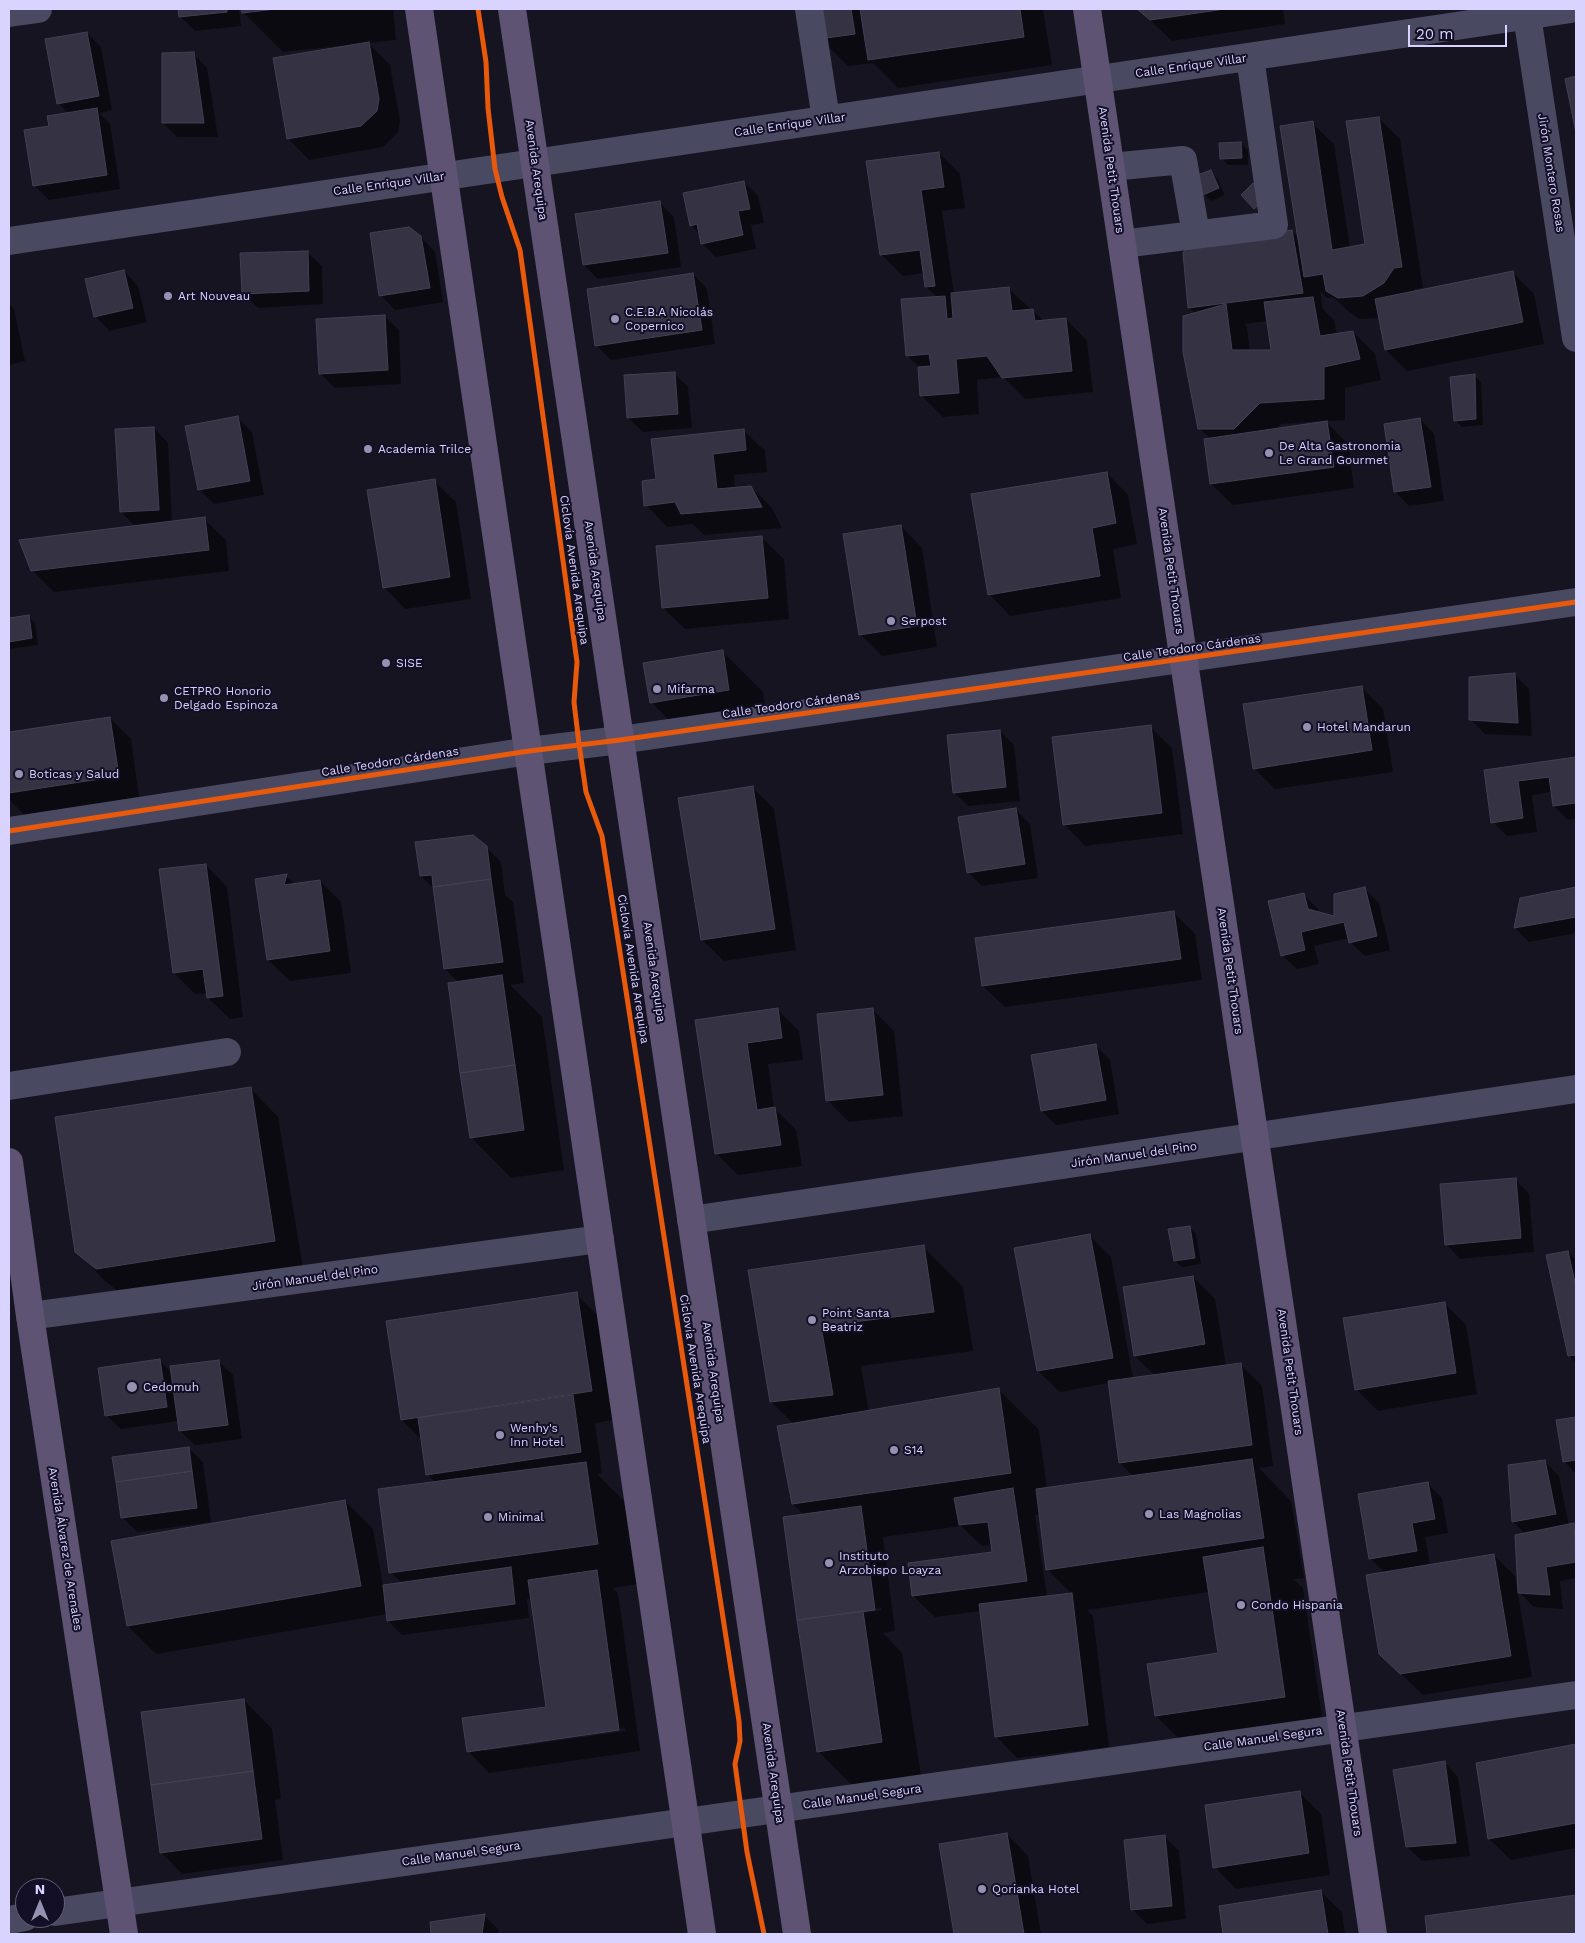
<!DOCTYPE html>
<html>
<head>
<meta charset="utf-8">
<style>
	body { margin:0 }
	#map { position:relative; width:1585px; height:1943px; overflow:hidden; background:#161421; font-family:"Work Sans",sans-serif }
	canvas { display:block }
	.frame { position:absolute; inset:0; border:10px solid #d9d4ff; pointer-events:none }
	.north { position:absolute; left:15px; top:1878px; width:50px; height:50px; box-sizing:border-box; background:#130f26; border:1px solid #625e7d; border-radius:50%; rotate:0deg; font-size:14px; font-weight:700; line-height:20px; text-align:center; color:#d9d4ff }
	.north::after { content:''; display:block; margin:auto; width:18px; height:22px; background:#9591b1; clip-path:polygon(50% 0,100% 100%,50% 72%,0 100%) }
	.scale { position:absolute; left:1408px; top:25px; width:99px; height:22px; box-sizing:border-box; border:2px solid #d9d4ff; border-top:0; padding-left:6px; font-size:15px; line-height:18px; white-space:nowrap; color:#d9d4ff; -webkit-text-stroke:4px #130f26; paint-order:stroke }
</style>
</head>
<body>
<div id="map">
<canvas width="1585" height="1943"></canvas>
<div class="frame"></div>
<div class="north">N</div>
<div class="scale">20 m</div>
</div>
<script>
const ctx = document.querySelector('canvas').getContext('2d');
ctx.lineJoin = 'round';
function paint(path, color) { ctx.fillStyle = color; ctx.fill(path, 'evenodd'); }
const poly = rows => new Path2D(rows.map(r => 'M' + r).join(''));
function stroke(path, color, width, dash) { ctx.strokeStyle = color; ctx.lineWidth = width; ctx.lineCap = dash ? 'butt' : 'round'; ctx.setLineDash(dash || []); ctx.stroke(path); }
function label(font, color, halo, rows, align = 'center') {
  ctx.font = font + ' "Work Sans",sans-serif'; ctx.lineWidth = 4; ctx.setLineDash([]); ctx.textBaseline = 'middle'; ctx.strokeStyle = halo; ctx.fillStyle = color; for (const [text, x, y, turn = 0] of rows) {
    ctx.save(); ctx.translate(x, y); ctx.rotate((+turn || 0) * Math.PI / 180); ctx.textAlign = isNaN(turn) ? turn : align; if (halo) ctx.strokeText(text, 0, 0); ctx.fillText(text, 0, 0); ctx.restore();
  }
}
const shadow = poly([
	[179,9,239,9,241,26,195,31,180,16],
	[242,9,393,9,396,40,368,43,390,65,400,121,398,132,383,147,309,160,288,138,341,46,283,52,243,12],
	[816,9,1043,9,1052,65,898,88,873,63,848,66,820,38],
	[1138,9,1283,9,1285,24,1172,41],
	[87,33,101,47,112,110,99,113,110,124,120,189,49,200,34,185,69,114,58,103],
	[193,53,207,68,218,137,177,137,163,123],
	[1378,118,1400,139,1423,288,1415,289,1413,293,1513,273,1534,294,1544,344,1407,371,1386,350,1379,318,1360,319,1349,312,1333,297,1327,298,1320,291,1323,309,1334,320,1337,335,1353,332,1375,354,1381,380,1345,388,1345,420,1325,421,1348,444,1354,488,1233,505,1211,484,1205,440,1211,439,1199,428,1196,314,1189,307,1292,231,1299,239,1312,123,1334,144,1350,248,1367,245],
	[1268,321,1272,352,1250,352,1247,327,1244,324],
	[1322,421,1322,423,1275,430,1281,424],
	[1241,144,1248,150,1248,165,1228,165,1221,158],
	[939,153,960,174,965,208,942,211,954,294,1009,289,1045,322,1066,319,1087,341,1093,392,1025,399,1003,377,977,380,979,414,943,417,922,396,919,367,908,356,937,297,926,287,924,273,903,276,881,254],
	[1210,171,1217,178,1225,195,1211,201,1204,194],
	[744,182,758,196,764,223,751,225,756,249,716,257,702,243,700,235,691,225],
	[660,203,674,217,681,267,598,279,584,265],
	[421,237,435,252,443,302,395,310,381,295],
	[307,252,322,266,323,304,258,308,243,293],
	[124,271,138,286,147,322,110,331,96,317,87,280],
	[693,274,707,289,715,344,611,360,597,346,588,290],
	[9,304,14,309,25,361,9,365],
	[384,316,399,330,401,384,335,388,320,373],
	[674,373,688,387,692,428,643,432,628,418],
	[1474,375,1481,382,1483,425,1462,427,1455,420],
	[237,417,252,432,264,495,214,504,200,490,187,427],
	[1420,419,1434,434,1444,501,1409,506,1395,491],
	[154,428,168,443,172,522,204,519,226,540,229,571,54,592,32,570,136,527,121,512],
	[743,430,765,451,767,472,734,475,735,489,751,487,772,508,782,528,704,535,693,524,667,527,646,505,657,480],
	[1107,473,1128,495,1137,544,1113,549,1121,598,1010,616,989,594],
	[434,481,456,502,471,599,405,609,384,587],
	[901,526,922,548,937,647,882,656,860,634],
	[762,538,784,559,789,619,685,629,663,608],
	[28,616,35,623,38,645,9,649,9,619],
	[723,652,763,692,769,730,691,742,651,702],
	[1515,675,1529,689,1532,736,1485,734,1471,720],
	[1362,688,1383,709,1393,772,1275,789,1254,768],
	[110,718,131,739,139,797,24,815,9,799,9,733],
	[1150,727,1172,748,1183,834,1085,846,1064,824],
	[1000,731,1014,745,1020,801,968,806,954,792],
	[1576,758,1576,819,1568,820,1554,806,1552,792,1532,795,1537,832,1507,836,1493,822,1486,771],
	[752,787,774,809,796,950,724,961,702,940],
	[1016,810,1030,824,1038,878,982,886,968,872],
	[486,847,501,862,505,895,513,902,524,983,510,985,542,1017,564,1170,511,1178,471,1137,459,983,445,969,435,890,421,876],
	[206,865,227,887,243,1017,230,1019,208,998,208,993,195,994,174,973],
	[286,876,295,884,320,881,341,902,351,973,290,981,268,960,256,880],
	[1576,888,1576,933,1529,942,1515,928,1521,899],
	[1365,889,1379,903,1390,950,1365,956,1350,942,1349,938,1314,946,1319,964,1297,969,1282,955,1304,895,1318,909,1319,913,1335,917],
	[1174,913,1195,934,1202,980,1005,1007,983,986,977,939],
	[777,1009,799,1031,803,1060,768,1064,774,1108,796,1130,802,1166,738,1175,716,1153,697,1021],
	[873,1010,894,1031,903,1116,849,1122,827,1100],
	[1096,1046,1110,1060,1119,1114,1056,1125,1042,1111],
	[250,1088,278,1117,303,1269,125,1297,104,1280,76,1251],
	[1515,1179,1529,1194,1534,1252,1460,1259,1446,1244],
	[1189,1227,1196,1234,1201,1264,1182,1267,1175,1261],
	[1089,1235,1111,1257,1133,1378,1155,1376,1135,1356,1124,1289,1193,1277,1215,1299,1226,1366,1240,1364,1262,1386,1273,1466,1259,1468,1291,1501,1304,1578,1293,1579,1303,1588,1325,1737,1196,1756,1156,1716,1219,1654,1209,1592,1087,1610,1093,1616,1109,1747,1017,1758,996,1736,981,1611,935,1617,913,1596,993,1553,992,1545,982,1546,961,1526,883,1537,895,1631,883,1633,902,1653,922,1782,858,1791,818,1751,804,1515,793,1504,794,1424,771,1402,750,1272,923,1247,963,1287,973,1351,861,1366,869,1412,999,1390,1039,1430,1047,1489,1134,1477,1120,1463,1109,1383,1060,1392,1038,1371],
	[1040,1514,1047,1569,1072,1594,1047,1597,1035,1515],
	[881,1608,881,1610,863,1613,860,1611],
	[1568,1252,1576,1260,1576,1363,1569,1356],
	[576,1294,604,1322,619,1419,595,1423,602,1473,597,1474,626,1503,638,1584,612,1588,618,1593,640,1751,489,1773,468,1751,547,1708,532,1599,527,1599,529,1618,402,1635,388,1621,387,1614,156,1654,128,1626,345,1501,373,1529,383,1586,402,1583,390,1572,436,1483,427,1474,422,1440,402,1420,387,1322],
	[625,1728,626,1731,484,1751,484,1748],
	[1444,1303,1466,1325,1477,1394,1378,1411,1356,1389],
	[159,1360,173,1374,218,1361,233,1375,242,1439,195,1445,180,1431,179,1421,121,1429,106,1415],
	[1576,1418,1576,1474,1564,1461,1557,1422],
	[188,1448,203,1462,211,1522,137,1532,123,1518,114,1458],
	[1544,1461,1559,1476,1569,1526,1574,1525,1576,1527,1576,1578,1560,1581,1563,1609,1534,1607,1518,1591,1526,1534,1513,1522],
	[1428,1484,1442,1498,1448,1533,1425,1537,1430,1565,1494,1555,1515,1576,1532,1677,1423,1695,1380,1654,1385,1573,1370,1558],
	[244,1700,272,1729,281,1799,275,1800,283,1860,182,1874,161,1852],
	[1576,1745,1576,1848,1511,1860,1489,1839],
	[1444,1762,1458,1777,1470,1856,1422,1861,1407,1847,1395,1771],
	[1299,1792,1321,1814,1330,1875,1236,1889,1215,1867],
	[1007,1834,1028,1856,1041,1934,956,1934,941,1845],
	[1165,1837,1179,1851,1186,1919,1147,1924,1132,1909],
	[1320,1891,1342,1912,1345,1934,1225,1934,1220,1907],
	[1576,1896,1576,1934,1429,1934,1426,1918],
	[485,1916,499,1930,498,1934,432,1934,431,1923]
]);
const building = poly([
	[178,9,227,9,227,12,179,17,178,9],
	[241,9,276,9,242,13,241,9],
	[815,9,851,9,855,34,819,39,815,9],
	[860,9,1020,9,1024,37,868,60,860,9],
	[1137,9,1225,9,1150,20,1137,9],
	[87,32,99,96,57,104,45,39,87,32],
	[369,42,379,99,377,111,361,126,287,139,273,58,369,42],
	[194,52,204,123,162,123,162,53,194,52],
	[1576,76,1576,133,1565,79,1576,76],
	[97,108,107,175,33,186,24,130,49,126,47,116,97,108],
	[1379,117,1402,267,1394,268,1384,283,1363,296,1338,298,1326,291,1323,274,1304,277,1280,126,1313,121,1332,250,1365,244,1346,121,1379,117],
	[1241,142,1242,158,1220,159,1219,143,1241,142],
	[939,152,944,187,921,190,935,286,925,287,920,250,880,255,866,161,939,152],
	[1211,170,1219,188,1203,195,1195,176,1211,170],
	[744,181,750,209,738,211,743,235,701,244,697,224,690,226,683,193,744,181],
	[1253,183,1267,198,1254,209,1241,195,1253,183],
	[660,201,668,253,583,265,575,214,660,201],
	[409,227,421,236,430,288,379,296,370,233,409,227],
	[1292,230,1303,293,1188,308,1183,253,1188,244,1292,230],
	[308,251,309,291,242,294,240,253,308,251],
	[124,270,133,308,94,317,85,279,124,270],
	[1513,271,1523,322,1385,350,1375,299,1513,271],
	[693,273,702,330,595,346,587,289,693,273],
	[1009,287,1012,311,1033,309,1035,321,1066,318,1072,371,1002,378,987,356,956,359,959,393,920,396,918,367,931,366,929,354,906,356,901,299,945,296,947,319,953,318,951,293,1009,287],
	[1313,297,1320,336,1353,331,1360,359,1324,367,1324,399,1260,403,1234,429,1198,429,1183,352,1183,316,1226,304,1232,350,1271,350,1264,302,1313,297],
	[385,315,388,370,319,374,316,319,385,315],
	[675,372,678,414,627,418,624,375,675,372],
	[1475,374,1476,419,1454,421,1450,377,1475,374],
	[238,416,250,481,198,490,185,426,238,416],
	[1420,418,1431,487,1394,492,1384,424,1420,418],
	[1327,421,1334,467,1210,484,1204,439,1327,421],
	[154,427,159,510,120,512,115,429,154,427],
	[744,429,746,450,713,454,717,489,751,486,762,507,681,514,675,502,644,506,642,481,656,479,651,439,744,429],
	[1107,472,1116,523,1092,528,1100,576,988,595,971,494,1107,472],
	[435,479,450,577,383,588,367,490,435,479],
	[205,517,209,550,31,571,19,540,205,517],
	[901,525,917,626,859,635,843,534,901,525],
	[762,536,768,598,662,608,656,546,762,536],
	[29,615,32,638,9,642,9,618,29,615],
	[723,650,729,690,650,703,643,663,723,650],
	[1515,673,1518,723,1469,720,1469,677,1515,673],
	[1362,686,1372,750,1253,769,1243,704,1362,686],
	[110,717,119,776,9,793,9,732,110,717],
	[1151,725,1162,813,1063,825,1052,737,1151,725],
	[1000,730,1006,787,953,793,947,735,1000,730],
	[1576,757,1576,803,1553,806,1549,777,1518,781,1523,818,1491,823,1484,770,1576,757],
	[753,786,775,929,701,940,678,798,753,786],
	[1016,808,1025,864,967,873,958,817,1016,808],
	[473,835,487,846,491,879,433,887,432,875,420,876,415,842,473,835],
	[206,864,223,996,207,998,203,969,173,973,159,869,206,864],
	[287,874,284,885,320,880,330,951,267,960,255,879,287,874],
	[491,879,503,962,444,969,433,887,491,879],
	[1365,887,1377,936,1349,943,1344,922,1301,932,1305,950,1281,956,1268,901,1304,893,1308,909,1334,916,1334,894,1365,887],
	[1576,887,1576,917,1514,928,1520,898,1576,887],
	[1174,911,1181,959,982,986,975,938,1174,911],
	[502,975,515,1065,460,1073,448,983,502,975],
	[778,1008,782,1038,747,1043,757,1110,775,1107,781,1145,715,1154,695,1020,778,1008],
	[873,1008,883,1095,826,1101,817,1014,873,1008],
	[1096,1044,1106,1100,1041,1111,1031,1055,1096,1044],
	[515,1065,524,1130,470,1138,460,1073,515,1065],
	[251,1087,275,1241,96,1269,75,1252,55,1117,251,1087],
	[1516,1178,1521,1238,1445,1245,1440,1184,1516,1178],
	[1190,1226,1195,1258,1174,1261,1168,1229,1190,1226],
	[1090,1234,1113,1358,1037,1371,1014,1248,1090,1234],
	[924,1245,934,1312,821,1326,833,1395,770,1402,748,1270,924,1245],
	[1568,1251,1576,1287,1576,1355,1568,1356,1546,1255,1568,1251],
	[1193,1276,1205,1344,1134,1356,1123,1287,1193,1276],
	[577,1292,592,1391,401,1420,386,1321,577,1292],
	[1445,1302,1456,1373,1355,1390,1343,1318,1445,1302],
	[160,1359,167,1407,105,1416,98,1368,160,1359],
	[219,1360,228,1425,179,1431,170,1366,219,1360],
	[1241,1363,1252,1445,1119,1463,1108,1381,1241,1363],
	[999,1388,1011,1473,792,1504,777,1426,999,1388],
	[573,1395,581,1452,426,1475,418,1418,573,1395],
	[1576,1417,1576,1460,1563,1462,1556,1420,1576,1417],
	[189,1447,192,1471,116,1482,112,1457,189,1447],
	[1252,1459,1264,1538,1046,1570,1036,1489,1252,1459],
	[1545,1460,1556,1514,1512,1522,1508,1465,1545,1460],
	[586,1462,598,1544,389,1573,378,1489,586,1462],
	[192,1471,197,1508,121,1518,116,1482,192,1471],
	[1428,1482,1435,1519,1412,1523,1417,1551,1369,1559,1358,1494,1428,1482],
	[1013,1488,1027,1581,912,1596,908,1563,992,1552,988,1522,959,1525,954,1498,1013,1488],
	[345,1500,361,1586,127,1626,111,1541,345,1500],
	[861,1506,875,1610,797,1620,783,1517,861,1506],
	[1574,1523,1576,1562,1546,1567,1550,1595,1518,1593,1515,1535,1574,1523],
	[1263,1547,1285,1697,1155,1716,1147,1664,1218,1653,1203,1557,1263,1547],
	[1494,1554,1511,1656,1400,1674,1379,1654,1366,1575,1494,1554],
	[511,1567,515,1604,387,1621,383,1585,511,1567],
	[597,1570,619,1730,467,1752,462,1718,546,1707,528,1580,597,1570],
	[1072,1593,1088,1725,995,1737,979,1604,1072,1593],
	[863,1611,882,1742,817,1752,797,1620,863,1611],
	[244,1699,253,1771,151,1785,141,1712,244,1699],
	[1576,1744,1576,1823,1488,1839,1476,1763,1576,1744],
	[1445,1761,1456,1843,1406,1847,1393,1770,1445,1761],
	[253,1771,262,1839,160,1853,151,1785,253,1771],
	[1300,1791,1309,1853,1213,1868,1205,1805,1300,1791],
	[1007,1833,1024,1934,954,1934,939,1844,1007,1833],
	[1165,1835,1172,1906,1131,1910,1124,1840,1165,1835],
	[1321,1890,1328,1934,1223,1934,1219,1906,1321,1890],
	[1576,1895,1576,1934,1427,1934,1425,1916,1576,1895],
	[485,1914,482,1934,431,1934,430,1922,485,1914]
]);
const minor = poly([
	[809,9,826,119],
	[1526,9,1576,338],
	[9,13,38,9],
	[1111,167,1183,160,1196,234],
	[9,241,1571,9],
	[1122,244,1274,225,1250,57],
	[9,831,529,751,620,740,1576,602],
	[9,1086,227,1052],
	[691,1220,1576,1089],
	[30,1316,600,1239],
	[55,1912,1576,1695],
	[9,1920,25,1917]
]);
const major = poly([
	[419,9,702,1934],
	[512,9,797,1934],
	[1087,9,1373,1934],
	[9,1162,30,1316,124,1934]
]);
const cycleway = poly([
	[478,9,486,62,488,108,495,169,502,197,520,250,577,662,574,702,579,744,586,792,602,836,739,1721,740,1741,735,1764,747,1852,764,1934],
	[9,831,529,751,620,740,1576,602]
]);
const markers = [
	[168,296,5,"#9591b1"],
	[615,319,5,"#9591b1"],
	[368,449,5,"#9591b1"],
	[1269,453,5,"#9591b1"],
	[891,621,5,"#9591b1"],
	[386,663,5,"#9591b1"],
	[657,689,5,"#9591b1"],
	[164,698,5,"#9591b1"],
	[1307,727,5,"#9591b1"],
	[19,774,5,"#9591b1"],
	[812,1320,5,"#9591b1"],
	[132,1387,6,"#9591b1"],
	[500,1435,5,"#9591b1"],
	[894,1450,5,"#9591b1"],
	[1149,1514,5,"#9591b1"],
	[488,1517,5,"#9591b1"],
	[829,1563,5,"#9591b1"],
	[1241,1605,5,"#9591b1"],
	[982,1889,5,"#9591b1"]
];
const streetNames = [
	["Calle Enrique Villar",1191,66,-8],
	["Calle Enrique Villar",790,125,-8],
	["Avenida Arequipa",536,170,82],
	["Avenida Petit Thouars",1111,170,82],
	["Jirón Montero Rosas",1551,173,81],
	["Calle Enrique Villar",389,184,-8],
	["Ciclovía Avenida Arequipa",574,570,82],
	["Avenida Arequipa",595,571,82],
	["Avenida Petit Thouars",1171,571,82],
	["Calle Teodoro Cárdenas",1192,648,-8],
	["Calle Teodoro Cárdenas",791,705,-8],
	["Calle Teodoro Cárdenas",390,762,-9],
	["Ciclovía Avenida Arequipa",633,969,81],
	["Avenida Petit Thouars",1230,971,82],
	["Avenida Arequipa",654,972,82],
	["Jirón Manuel del Pino",1134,1155,-8],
	["Jirón Manuel del Pino",315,1278,-8],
	["Ciclovía Avenida Arequipa",695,1369,81],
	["Avenida Arequipa",713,1372,82],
	["Avenida Petit Thouars",1290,1372,82],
	["Avenida Álvarez de Arenales",65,1549,81],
	["Calle Manuel Segura",1263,1739,-8],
	["Avenida Arequipa",773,1773,82],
	["Avenida Petit Thouars",1349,1773,82],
	["Calle Manuel Segura",862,1797,-8],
	["Calle Manuel Segura",461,1854,-8]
];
const poiNames = [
	["Art Nouveau",178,296],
	["C.E.B.A Nicolás",625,312],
	["Copernico",625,326],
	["De Alta Gastronomia",1279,446],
	["Le Grand Gourmet",1279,460],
	["Academia Trilce",378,449],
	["Serpost",901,621],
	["SISE",396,663],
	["Mifarma",667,689],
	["CETPRO Honorio",174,691],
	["Delgado Espinoza",174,705],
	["Hotel Mandarun",1317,727],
	["Boticas y Salud",29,774],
	["Point Santa",822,1313],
	["Beatriz",822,1327],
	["Cedomuh",143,1387],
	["Wenhy's",510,1428],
	["Inn Hotel",510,1442],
	["S14",904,1450],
	["Las Magnolias",1159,1514],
	["Minimal",498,1517],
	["Instituto",839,1556],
	["Arzobispo Loayza",839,1570],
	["Condo Hispania",1251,1605],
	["Qorianka Hotel",992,1889]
];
paint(shadow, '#0007');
paint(building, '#343243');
stroke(building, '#433f54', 1);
stroke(minor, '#4a4962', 28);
stroke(major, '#5e5373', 28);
stroke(cycleway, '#e8590c', 5);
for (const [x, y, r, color] of markers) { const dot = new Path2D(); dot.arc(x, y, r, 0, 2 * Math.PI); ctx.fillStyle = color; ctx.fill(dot); stroke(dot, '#130f26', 2); }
label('12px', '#d9d4ff', '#130f26', streetNames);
label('12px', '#d9d4ff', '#130f26', poiNames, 'left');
</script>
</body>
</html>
